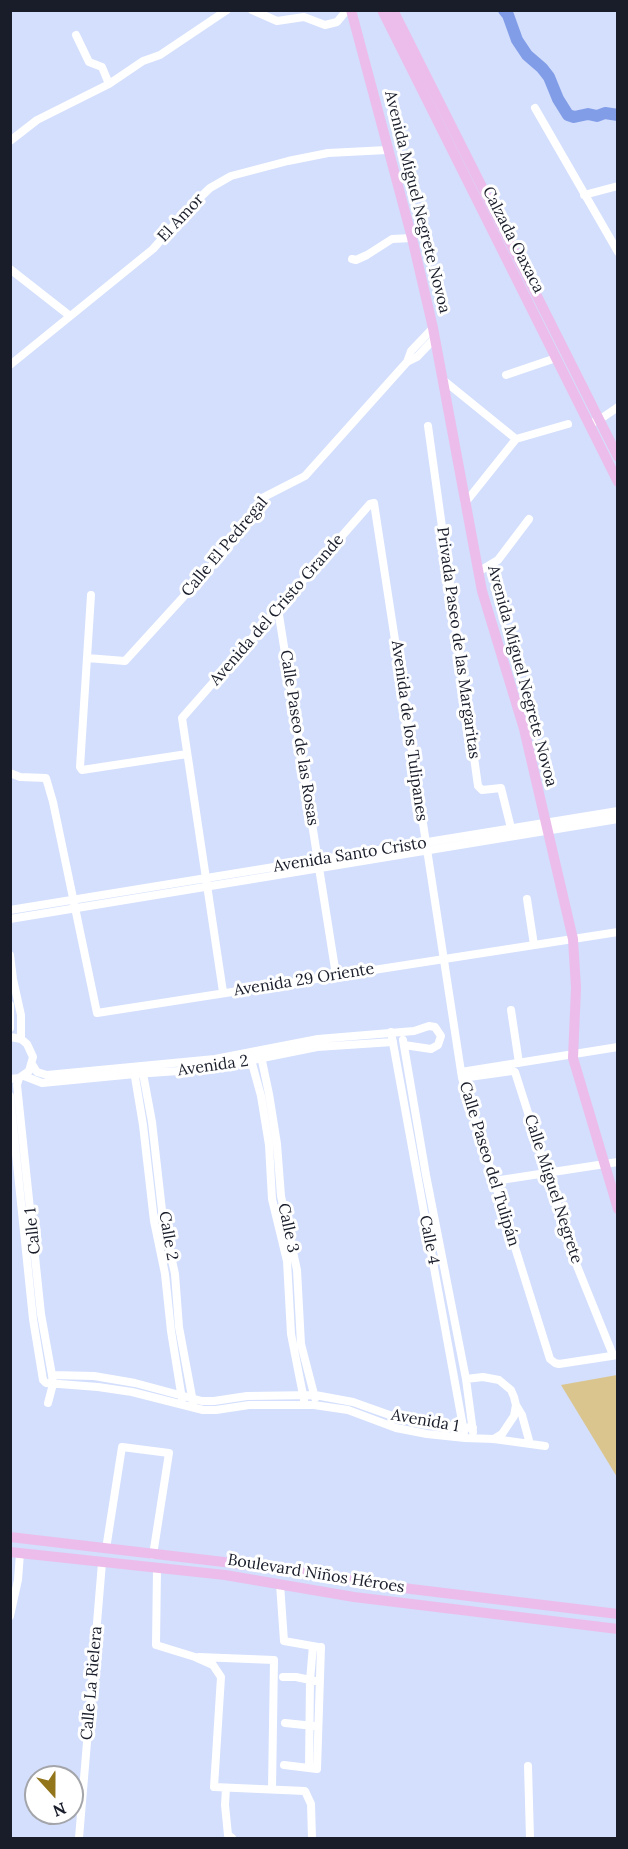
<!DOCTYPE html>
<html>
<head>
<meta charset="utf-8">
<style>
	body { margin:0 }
	#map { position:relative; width:628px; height:1849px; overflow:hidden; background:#d3dffc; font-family:Lora,serif }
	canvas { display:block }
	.frame { position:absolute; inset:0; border:12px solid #191d2a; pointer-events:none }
	.north { position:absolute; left:24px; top:1765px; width:60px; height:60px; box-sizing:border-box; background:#fff; border:2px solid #a3a5aa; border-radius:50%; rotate:159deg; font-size:16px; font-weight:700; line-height:24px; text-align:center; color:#191d2a }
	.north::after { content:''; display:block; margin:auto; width:21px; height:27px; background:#93751c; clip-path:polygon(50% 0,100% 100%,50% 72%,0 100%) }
</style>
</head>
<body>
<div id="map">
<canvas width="628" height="1849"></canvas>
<div class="frame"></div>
<div class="north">N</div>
</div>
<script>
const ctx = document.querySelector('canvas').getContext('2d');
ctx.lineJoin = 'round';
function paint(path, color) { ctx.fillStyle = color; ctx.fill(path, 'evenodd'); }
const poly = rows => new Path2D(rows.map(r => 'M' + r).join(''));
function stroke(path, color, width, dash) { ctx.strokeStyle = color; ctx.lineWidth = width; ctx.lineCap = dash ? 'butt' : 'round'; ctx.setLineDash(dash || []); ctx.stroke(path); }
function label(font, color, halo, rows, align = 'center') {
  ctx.font = font + ' Lora,serif'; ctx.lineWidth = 6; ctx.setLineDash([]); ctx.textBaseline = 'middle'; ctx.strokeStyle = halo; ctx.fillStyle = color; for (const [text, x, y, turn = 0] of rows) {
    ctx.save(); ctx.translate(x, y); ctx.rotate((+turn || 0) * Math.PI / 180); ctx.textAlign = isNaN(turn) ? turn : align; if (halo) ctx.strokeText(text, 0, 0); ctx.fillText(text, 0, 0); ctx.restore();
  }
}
const green = poly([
	[617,1375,618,1375,617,1477,561,1385]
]);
const river = poly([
	[504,10,508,15,517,40,527,55,542,68,549,77,558,99,568,115,574,117,588,114,597,116,605,113,618,115]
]);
const minor = poly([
	[252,10,277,21,304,17,325,25,337,22,347,10],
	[76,35,89,62,102,67,109,84],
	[535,108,618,252],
	[10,141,37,120,109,84,143,61,160,55,227,10],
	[584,195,618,186],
	[352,259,356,260,367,255,392,239,412,238],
	[10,269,70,316],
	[407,362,417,357,435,338],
	[10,365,153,249,189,208,210,188,231,176,288,161,328,153,387,150],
	[506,375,556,358],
	[442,379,516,439,568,424],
	[589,424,599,420,618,407],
	[428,426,478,786,482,790,501,788,512,832],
	[465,503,516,439],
	[478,572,498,560,529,519],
	[91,595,80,767,82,770,187,754],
	[278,609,336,975],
	[87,658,125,661,227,549,264,497,305,476,407,362,411,351,433,328],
	[10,773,20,777,46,778,53,802,97,1013,618,932],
	[527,899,534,945],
	[10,910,618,811],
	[10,919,618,819],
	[10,955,13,979,21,1015,21,1039],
	[223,992,182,718,370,504,374,503,462,1078,550,1359,555,1363,559,1364,618,1355],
	[10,1005,10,1028],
	[511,1010,519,1063],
	[391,1032,464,1432],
	[10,1037,21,1039,27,1044,33,1057,29,1071,19,1078,10,1079],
	[403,1040,426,1175,466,1379,473,1432],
	[250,1056,261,1096,269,1145,272,1199,287,1261,291,1334,304,1400],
	[261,1056,269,1094,277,1144,281,1196,297,1270,301,1344,315,1398],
	[32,1064,37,1072,47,1075,215,1059,318,1039,414,1031,429,1026,435,1027,441,1036,438,1045,431,1049,404,1045],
	[142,1068,152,1122,163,1219,175,1274,179,1327,193,1402],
	[134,1071,143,1125,154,1221,165,1274,171,1331,182,1399],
	[461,1072,618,1047],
	[24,1076,42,1083,135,1074,208,1069,317,1047,393,1042],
	[19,1078,17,1085,41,1314,52,1375,53,1384,48,1403],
	[462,1078,512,1071,515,1072,577,1266,613,1355],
	[10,1096,33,1319,43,1380,46,1383,98,1387,132,1392,203,1410,216,1410,249,1405,314,1405,348,1410,396,1428,427,1434,465,1438,494,1439,545,1446],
	[494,1181,618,1162],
	[52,1375,94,1376,135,1383,202,1401,214,1401,247,1396,315,1395,353,1402,398,1418,434,1425,473,1428],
	[466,1379,483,1377,499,1380,511,1390,514,1397,516,1405,514,1416,502,1434,494,1439],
	[516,1405,522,1415,530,1444],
	[106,1549,122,1447,169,1453,153,1555],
	[157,1569,156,1645,195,1657,213,1665,221,1677,214,1787,305,1791,311,1804,312,1838],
	[280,1584,284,1641,318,1647],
	[10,1616,18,1580,20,1553],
	[199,1657,274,1660,272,1789],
	[283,1677,296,1677,315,1681],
	[285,1723,314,1726],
	[284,1765,317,1769,321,1647],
	[528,1766,530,1838],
	[309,1768,310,1680,313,1646],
	[226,1788,225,1805,228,1835,232,1838],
	[79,1838,102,1563]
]);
const major = poly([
	[351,10,412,238,433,328,482,591,524,729,573,939,576,988,573,1058,618,1209],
	[382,10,618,482],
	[393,10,618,457],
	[10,1537,258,1566,411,1589,618,1614],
	[10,1552,225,1575,354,1597,618,1629]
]);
const streetNames = [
	["Avenida Miguel Negrete Novoa",417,202,76],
	["El Amor",181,218,-47],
	["Calzada Oaxaca",513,240,63],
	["Calle El Pedregal",225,547,-50],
	["Avenida del Cristo Grande",277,610,-49],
	["Privada Paseo de las Margaritas",458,643,82],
	["Avenida Miguel Negrete Novoa",522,676,75],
	["Avenida de los Tulipanes",409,731,82],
	["Calle Paseo de las Rosas",299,738,81],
	["Avenida Santo Cristo",350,855,-9],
	["Avenida 29 Oriente",304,980,-9],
	["Avenida 2",213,1066,-8],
	["Calle Paseo del Tulipán",489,1164,73],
	["Calle Miguel Negrete",553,1189,72],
	["Calle 3",288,1228,78],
	["Calle 1",33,1231,-96],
	["Calle 2",168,1236,80],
	["Calle 4",429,1240,79],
	["Avenida 1",425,1421,10],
	["Boulevard Niños Héroes",316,1574,9],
	["Calle La Rielera",92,1683,-85]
];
paint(green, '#dbc58f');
stroke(river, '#829de8', 12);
stroke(minor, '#fff', 8);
stroke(major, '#ecbdeb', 10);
label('16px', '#191d2a', '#fff', streetNames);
</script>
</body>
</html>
